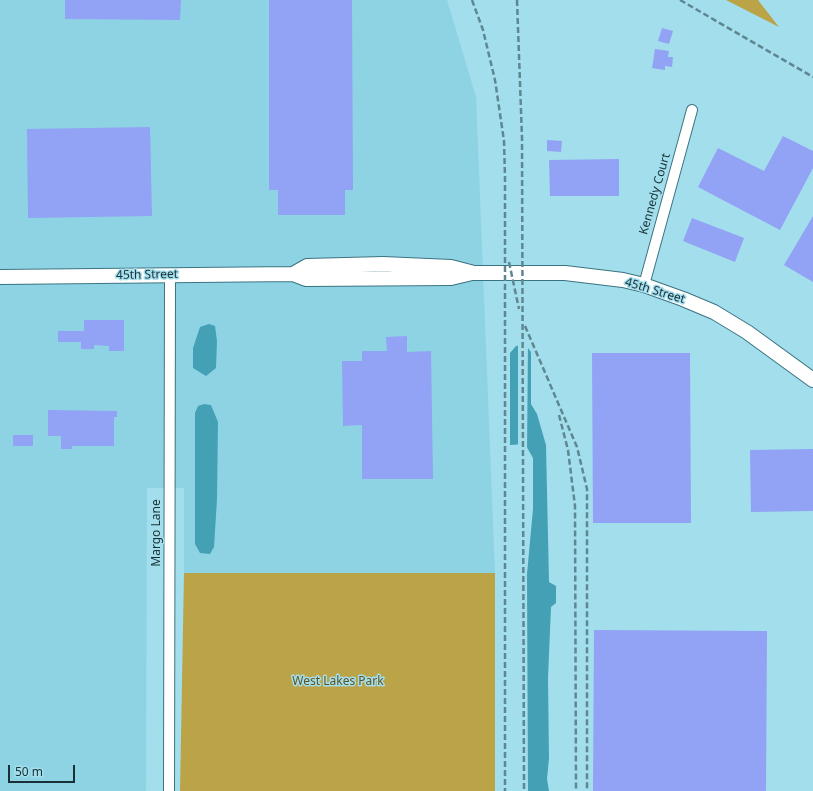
<!DOCTYPE html>
<html>
<head>
<meta charset="utf-8">
<style>
	body { margin:0 }
	#map { position:relative; width:813px; height:791px; overflow:hidden; background:#a3deec; font-family:"Noto Sans",sans-serif }
	canvas { display:block }
	.scale { position:absolute; left:8px; top:765px; width:67px; height:18px; box-sizing:border-box; border:2px solid #183036; border-top:0; padding-left:5px; font-size:12px; line-height:14px; white-space:nowrap; color:#183036; -webkit-text-stroke:3px #a3deec; paint-order:stroke }
</style>
</head>
<body>
<div id="map">
<canvas width="813" height="791"></canvas>
<div class="scale">50 m</div>
</div>
<script>
const ctx = document.querySelector('canvas').getContext('2d');
ctx.lineJoin = 'round';
function paint(path, color) { ctx.fillStyle = color; ctx.fill(path, 'evenodd'); }
const poly = rows => new Path2D(rows.map(r => 'M' + r).join(''));
function stroke(path, color, width, dash) { ctx.strokeStyle = color; ctx.lineWidth = width; ctx.lineCap = dash ? 'butt' : 'round'; ctx.setLineDash(dash || []); ctx.stroke(path); }
function label(font, color, halo, rows, align = 'center') {
  ctx.font = font + ' "Noto Sans",sans-serif'; ctx.lineWidth = 3; ctx.setLineDash([]); ctx.textBaseline = 'middle'; ctx.strokeStyle = halo; ctx.fillStyle = color; for (const [text, x, y, turn = 0] of rows) {
    ctx.save(); ctx.translate(x, y); ctx.rotate((+turn || 0) * Math.PI / 180); ctx.textAlign = isNaN(turn) ? turn : align; if (halo) ctx.strokeText(text, 0, 0); ctx.fillText(text, 0, 0); ctx.restore();
  }
}
const built = poly([
	[0,0,447,0,476,97,495,573,184,573,184,488,147,488,146,791,0,791]
]);
const green = poly([
	[726,0,758,0,779,27],
	[184,573,495,573,495,791,180,791]
]);
const water = poly([
	[209,324,215,326,217,341,216,368,206,376,193,368,193,348,200,327],
	[525,344,531,352,531,404,537,414,546,445,549,582,556,586,556,603,551,607,548,678,549,758,547,779,549,791,528,791,527,574,533,509,533,458,525,444,510,445,510,353,516,346],
	[204,404,211,405,218,422,217,499,214,547,210,554,200,553,195,544,195,413,198,406]
]);
const pier = poly([
	[526,342,528,344,527,453,524,446,518,446,518,343]
]);
const building = poly([
	[65,0,181,0,180,20,65,19],
	[269,0,352,0,353,190,345,190,345,215,278,215,278,190,269,190],
	[662,28,673,31,669,44,658,41],
	[655,49,669,51,668,57,673,57,672,67,665,66,665,70,652,68],
	[150,127,152,216,28,218,27,129],
	[783,136,813,151,813,168,780,230,698,187,718,148,764,171],
	[547,140,562,141,561,152,547,151],
	[619,159,619,196,550,196,549,160],
	[813,216,813,282,784,265],
	[692,218,744,238,735,262,683,241],
	[84,320,124,320,124,351,109,351,109,346,94,345,94,349,81,349,81,342,58,342,58,331,84,331],
	[407,336,407,352,431,351,433,479,362,479,362,425,343,426,342,361,362,361,362,351,387,351,386,337],
	[592,353,690,353,691,523,593,523],
	[48,410,117,411,117,417,114,417,114,446,72,446,72,449,61,449,61,436,48,436],
	[13,435,33,435,33,446,13,446],
	[813,449,813,511,751,512,750,450],
	[594,630,767,631,766,791,593,791]
]);
const street = poly([
	[644,285,692,110],
	[169,791,170,275]
]);
const secondary = poly([
	[293,274,307,266,383,264,451,267,474,273,565,273,623,280,644,285,683,299,714,312,747,332,813,380],
	[0,277,293,274,306,279,451,278,472,273]
]);
const rail = poly([
	[472,0,483,30,495,80,504,141,505,177,505,791],
	[517,0,522,138,524,791],
	[680,0,813,77],
	[509,262,519,309],
	[525,326,577,447,587,489,587,791],
	[559,415,568,450,575,506,576,791]
]);
const streetNames = [
	["Kennedy Court",655,194,-74],
	["45th Street",147,275,-1],
	["45th Street",655,291,17],
	["Margo Lane",157,533,-90]
];
const parkNames = [
	["West Lakes Park",338,682]
];
paint(built, '#8ed3e4');
paint(green, '#bba347');
paint(water, '#44a1b5');
paint(pier, '#a3deec');
paint(building, '#92a2f5');
stroke(street, '#3b7481', 12);
stroke(secondary, '#3b7481', 16);
stroke(street, '#fff', 10);
stroke(secondary, '#fff', 14);
stroke(rail, '#5e8791', 2.5, [6, 3]);
label('12px', '#183036', '#a3deec', streetNames);
label('12px', '#60531e', '#a3deec', parkNames);
</script>
</body>
</html>
